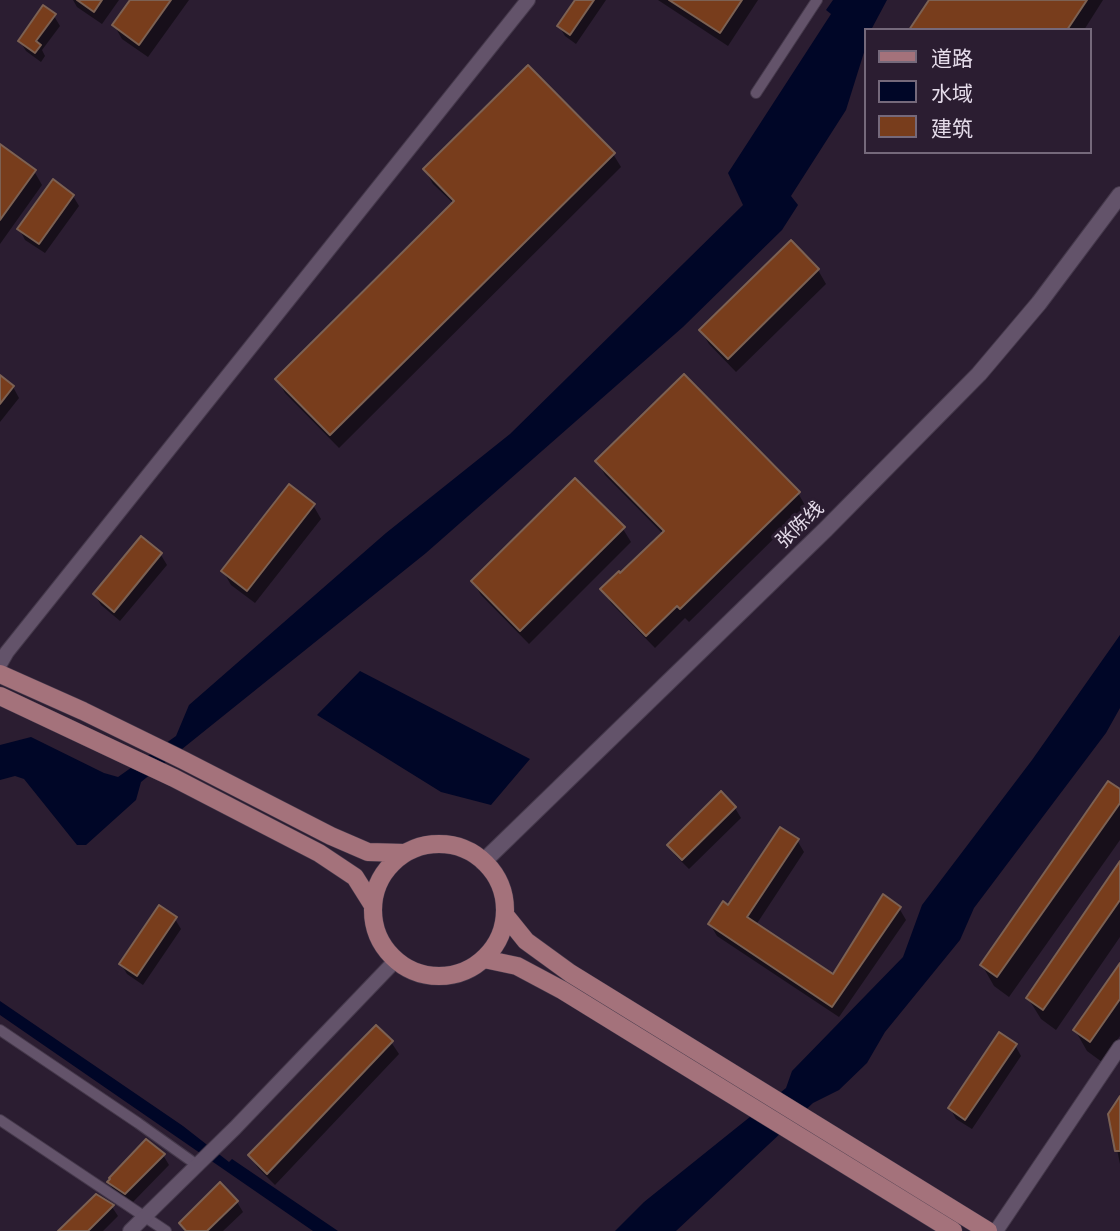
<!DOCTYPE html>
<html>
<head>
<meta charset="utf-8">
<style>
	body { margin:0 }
	#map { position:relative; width:1120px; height:1231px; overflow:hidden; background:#2b1d31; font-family:"Public Sans","Noto Sans SC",sans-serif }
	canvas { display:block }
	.legend { position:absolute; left:864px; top:28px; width:228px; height:126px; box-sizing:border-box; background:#2b1d31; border:2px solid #75697b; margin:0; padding:9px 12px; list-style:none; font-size:21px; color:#e5dcea }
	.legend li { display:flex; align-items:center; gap:14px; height:35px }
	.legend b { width:35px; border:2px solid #75697b }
</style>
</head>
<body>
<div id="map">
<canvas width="1120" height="1231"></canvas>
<ul class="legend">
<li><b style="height:9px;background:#a4727b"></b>道路</li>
<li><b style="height:19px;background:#000627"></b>水域</li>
<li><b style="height:19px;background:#783d1c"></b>建筑</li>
</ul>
</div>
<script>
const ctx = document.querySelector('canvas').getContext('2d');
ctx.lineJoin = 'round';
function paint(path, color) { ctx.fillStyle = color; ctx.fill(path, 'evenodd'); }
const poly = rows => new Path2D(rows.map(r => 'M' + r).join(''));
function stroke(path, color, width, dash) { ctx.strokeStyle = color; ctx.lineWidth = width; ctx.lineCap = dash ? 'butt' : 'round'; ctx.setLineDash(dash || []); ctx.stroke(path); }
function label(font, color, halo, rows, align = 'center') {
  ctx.font = font + ' "Public Sans","Noto Sans SC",sans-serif'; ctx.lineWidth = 6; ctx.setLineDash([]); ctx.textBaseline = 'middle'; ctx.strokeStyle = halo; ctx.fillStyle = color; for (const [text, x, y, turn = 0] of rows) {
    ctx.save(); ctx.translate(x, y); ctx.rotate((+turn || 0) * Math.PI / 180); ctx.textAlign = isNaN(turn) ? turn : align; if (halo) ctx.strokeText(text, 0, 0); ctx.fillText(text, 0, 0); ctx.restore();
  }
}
const water = poly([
	[833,0,887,0,871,30,866,30,866,46,846,110,791,196,798,205,782,230,683,327,426,553,141,782,136,800,86,845,77,845,24,779,15,776,0,780,0,745,31,737,104,773,118,777,176,736,189,705,386,533,510,434,743,205,728,173,831,14,826,10],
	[1120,635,1120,708,1106,733,974,908,960,940,885,1032,867,1063,839,1090,813,1103,676,1231,615,1231,644,1202,786,1088,792,1071,903,957,922,905,1032,760],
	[360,671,530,759,491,805,441,792,317,715],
	[0,1001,183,1126,229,1162,232,1159,338,1231,313,1231,0,1015]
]);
const shadow = poly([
	[73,0,119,0,102,24,77,7],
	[132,0,189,0,148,57,122,39,114,25],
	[577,0,606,0,576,44,565,36,559,26],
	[658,0,758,0,728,46],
	[931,0,1103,0,1084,30,911,30],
	[54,16,60,26,42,50,45,56,41,62,26,51,20,41],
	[0,147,34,171,42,185,0,244],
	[613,154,621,167,339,448,285,393,277,379,454,204,433,184,425,170],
	[73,196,79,206,45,253,25,240,20,230],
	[791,242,818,270,826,284,736,372,709,344,701,331],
	[0,384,13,387,19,398,0,422],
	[597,461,798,493,806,507,689,622,685,618,655,648,611,603,603,589,620,576,663,534,605,475],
	[313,505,321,519,255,603,231,585,223,571],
	[623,529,631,542,529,644,481,595,473,582],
	[142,539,161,555,167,565,120,621,101,605,95,595],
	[1120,791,1120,840,1009,997,994,986,982,965],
	[735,808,741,818,689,869,675,855,669,845],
	[797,840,804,852,756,925,833,976,899,908,906,920,839,1017,717,936,710,924],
	[1120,864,1120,937,1056,1030,1041,1019,1028,998],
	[175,919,181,929,143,985,127,974,121,964],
	[1120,964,1120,1036,1102,1062,1087,1051,1075,1030],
	[391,1042,399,1054,275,1185,258,1168,250,1156],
	[1015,1045,1021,1056,972,1129,956,1119,950,1108],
	[1120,1100,1120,1164,1110,1115],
	[163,1155,169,1165,132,1203,115,1192,109,1183],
	[237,1202,243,1212,223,1231,185,1231,181,1223],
	[112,1207,118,1216,103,1231,61,1231]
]);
const building = poly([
	[77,0,102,0,94,12,77,0],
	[130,0,171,0,139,45,112,25,130,0],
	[575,0,594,0,570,35,557,26,575,0],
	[669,0,742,0,720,33,669,0],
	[929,0,1087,0,1067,30,909,30,929,0],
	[43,5,56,14,36,41,41,45,35,53,18,41,43,5],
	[528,65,615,153,330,435,275,379,454,201,423,169,528,65],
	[0,144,36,170,0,220,0,144],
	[53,179,74,195,39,244,17,229,53,179],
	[791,240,819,269,728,359,699,330,791,240],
	[684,374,800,492,680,609,677,606,646,636,600,589,619,571,620,573,664,531,595,461,684,374],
	[0,375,14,386,0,404,0,375],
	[575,478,625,527,520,631,471,581,575,478],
	[289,484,315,504,247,591,221,571,289,484],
	[141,536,162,553,114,612,93,594,141,536],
	[1108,781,1120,789,1120,803,997,977,980,965,1108,781],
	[721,791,736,807,682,860,667,845,721,791],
	[780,827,799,839,747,917,833,974,883,894,901,907,832,1007,708,924,723,901,728,905,780,827],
	[1120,861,1120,900,1043,1010,1026,998,1120,861],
	[159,905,177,917,137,976,119,964,159,905],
	[1120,963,1120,999,1090,1042,1073,1030,1120,963],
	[376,1025,393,1041,267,1174,248,1155,376,1025],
	[999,1032,1017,1044,965,1120,948,1108,999,1032],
	[1120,1096,1120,1151,1115,1151,1108,1114,1120,1096],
	[146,1139,165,1154,125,1194,107,1182,110,1179,109,1178,146,1139],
	[220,1182,238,1201,207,1231,186,1231,179,1223,220,1182],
	[96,1194,114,1205,88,1231,58,1231,96,1194]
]);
const minor = poly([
	[756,93,817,0],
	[0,1030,138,1123,197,1165],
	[0,1120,166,1231]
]);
const tertiary = poly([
	[0,664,7,652,528,0],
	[130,1231,235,1128,395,961],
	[996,1231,1120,1047]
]);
const secondary = poly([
	[483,862,826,529,979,374,1039,303,1120,195]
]);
const primary = poly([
	[0,674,83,711,183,760,331,836,368,852,405,853],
	[0,696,174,778,319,853,355,877,372,904],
	'373 910a66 66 0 1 1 132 0a66 66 0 1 1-132 0Z',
	[505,915,526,941,570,973,988,1231],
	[484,959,517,966,562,990,953,1231]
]);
const streetNames = [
	["张陈线",800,525,-44]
];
paint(water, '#000627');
paint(shadow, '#0007');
paint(building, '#783d1c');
stroke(building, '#7c6153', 2);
stroke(minor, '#45394b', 12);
stroke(tertiary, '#45394b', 16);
stroke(secondary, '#45394b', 18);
stroke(primary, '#45394b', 19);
stroke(minor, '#63536a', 10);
stroke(tertiary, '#63536a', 14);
stroke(secondary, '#63536a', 16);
stroke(primary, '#a4727b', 18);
label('19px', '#e5dcea', '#2b1d31', streetNames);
</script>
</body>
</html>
